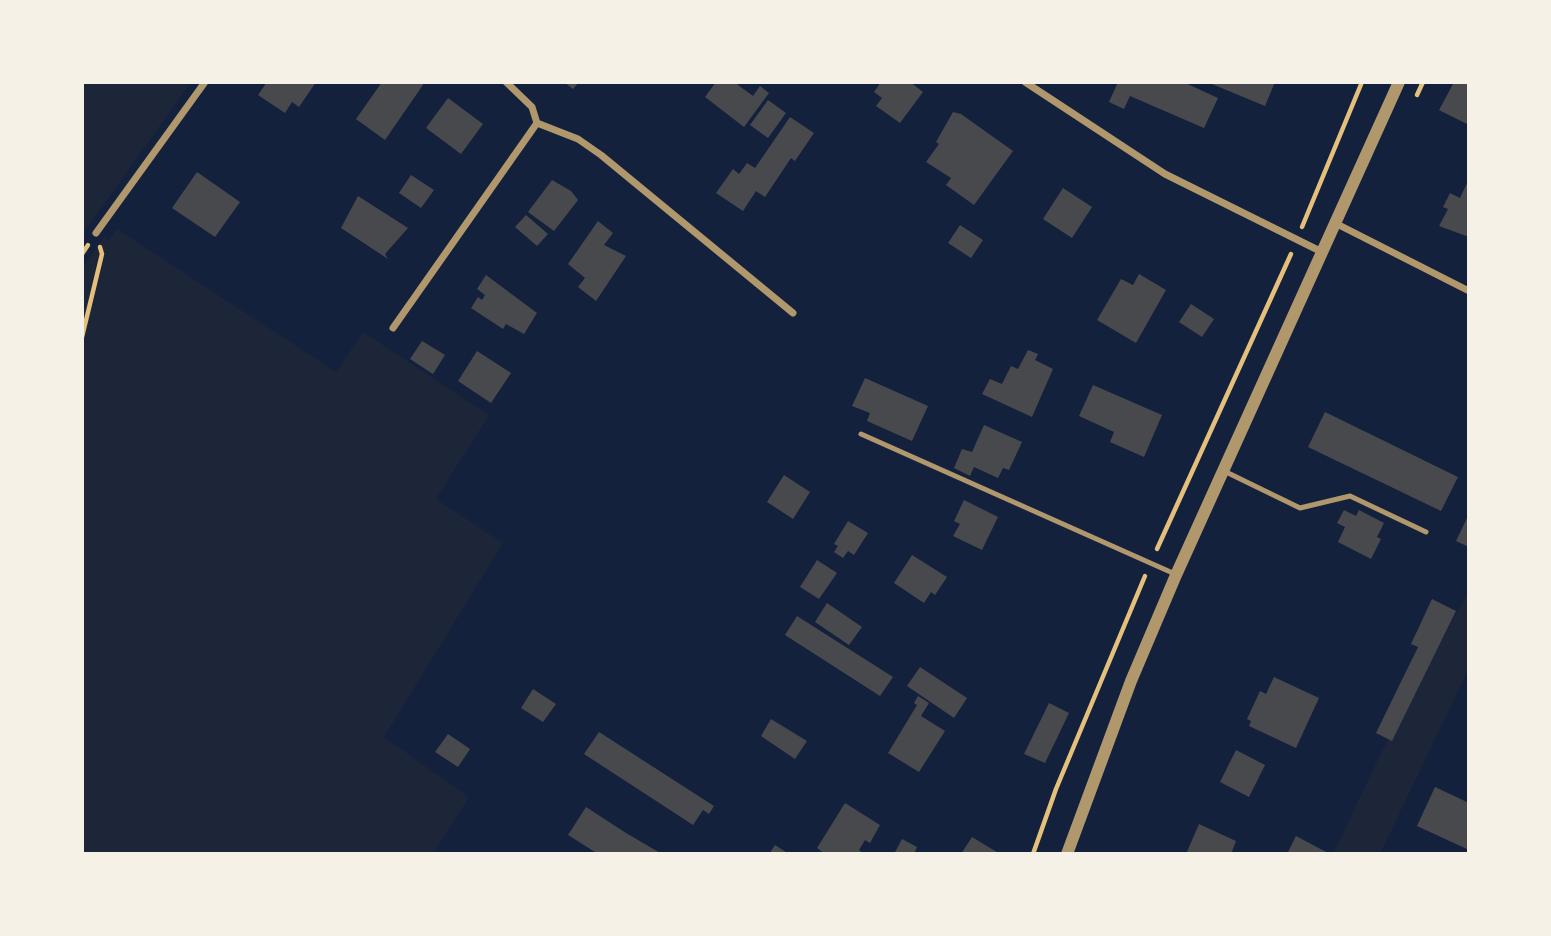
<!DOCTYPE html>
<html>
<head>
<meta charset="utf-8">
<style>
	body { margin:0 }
	#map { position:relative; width:1551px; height:936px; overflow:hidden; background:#14213d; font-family:Quicksand,sans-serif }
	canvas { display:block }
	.frame { position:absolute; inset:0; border:84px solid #f6f1e7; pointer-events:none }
</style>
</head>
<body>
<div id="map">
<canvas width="1551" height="936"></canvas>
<div class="frame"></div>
</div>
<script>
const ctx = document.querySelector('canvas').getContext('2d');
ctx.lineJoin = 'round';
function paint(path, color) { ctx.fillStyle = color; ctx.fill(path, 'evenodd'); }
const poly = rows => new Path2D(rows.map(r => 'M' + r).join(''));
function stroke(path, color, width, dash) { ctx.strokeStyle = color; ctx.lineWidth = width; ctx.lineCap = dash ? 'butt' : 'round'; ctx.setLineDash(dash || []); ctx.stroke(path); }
const green = poly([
	[82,82,191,82,82,235],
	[117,229,336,372,363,332,489,415,436,499,503,543,384,737,469,797,433,854,82,854,82,268,106,234,107,242],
	[1469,590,1469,668,1380,854,1333,854,1380,755]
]);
const building = poly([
	[267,82,316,82,299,107,292,102,285,113,258,95],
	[382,82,425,82,385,140,356,119],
	[564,82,579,82,573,89],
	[716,82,734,82,753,96,760,86,769,93,744,127,705,97],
	[881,82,910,82,923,92,900,123,876,106,882,98,874,92],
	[1118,82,1183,82,1218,98,1204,128,1130,96,1124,109,1109,102],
	[1207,82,1275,82,1265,106],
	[1454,82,1469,82,1469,125,1439,110],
	[448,98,483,124,461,154,426,128],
	[768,100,786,113,768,138,750,125],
	[953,112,961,114,1013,151,974,205,946,185,951,178,926,162,939,144,936,142],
	[790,117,814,133,795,161,791,158,765,197,756,191,743,211,716,193,733,169,739,174,747,163,755,168],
	[197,172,240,202,215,237,172,208],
	[411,175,434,190,421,208,399,193],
	[1469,179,1469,237,1439,226,1448,209,1443,207,1450,193,1460,198],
	[552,180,571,191,578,200,554,231,528,212],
	[1063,188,1092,207,1072,238,1043,219],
	[358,196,408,228,385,254,388,259,341,228],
	[526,215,548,234,537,246,515,227],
	[598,221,613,233,604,245,626,256,596,301,578,287,585,278,568,264],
	[960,225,983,240,971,258,948,243],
	[1139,274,1166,290,1136,343,1097,320,1121,279,1133,285],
	[486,275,537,313,524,334,506,324,503,329,471,308,478,297,482,300,485,295,477,289],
	[1191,304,1214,319,1202,337,1179,322],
	[422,341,445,355,433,374,410,359],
	[1028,350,1038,354,1035,360,1053,369,1032,417,982,394,990,379,1002,384,1011,366,1018,369],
	[477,351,511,373,491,403,458,381],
	[865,378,928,406,912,441,867,421,870,413,852,406],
	[1093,385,1162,415,1144,457,1110,442,1114,432,1079,416],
	[1325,412,1458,477,1441,511,1308,447],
	[984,425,1022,442,1009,470,1003,468,998,478,974,467,970,476,954,468,962,449,972,452],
	[784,475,810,492,793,519,767,502],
	[964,500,998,517,982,550,953,536,960,524,954,521],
	[1344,510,1356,516,1359,510,1384,523,1377,537,1381,539,1371,559,1338,542,1345,527,1337,523],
	[1469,514,1469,547,1456,541],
	[848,521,868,533,854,555,848,551,843,558,834,552,838,546,834,544],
	[912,555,947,577,935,595,931,592,924,603,894,583],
	[817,560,837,573,819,599,800,587],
	[1432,599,1456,611,1392,741,1376,733,1418,647,1411,644],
	[827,603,862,627,849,645,815,622],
	[797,616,893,677,880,696,785,635],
	[920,667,967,698,954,718,907,686],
	[1274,677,1319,698,1296,748,1249,726,1251,721,1247,719,1260,691,1266,694],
	[533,689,556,704,543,722,521,708],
	[918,696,929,703,921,716,945,731,919,772,888,753,917,705,914,703],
	[1049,703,1069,713,1045,763,1024,754],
	[771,719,807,741,795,759,761,736],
	[599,732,714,806,709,814,703,810,693,825,584,754],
	[448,734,470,749,458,767,435,752],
	[1236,750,1265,765,1249,797,1220,782],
	[1435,787,1469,803,1469,850,1417,826],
	[845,803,880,825,870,843,865,840,859,850,864,854,825,854,817,848],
	[586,807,626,833,662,854,598,854,568,835],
	[1199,824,1236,841,1231,854,1186,854],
	[1296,836,1330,854,1287,854],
	[972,837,1000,854,961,854],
	[902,839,917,847,914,854,894,854],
	[775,845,789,854,769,854]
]);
const path = poly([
	[1417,95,1423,82],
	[1302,227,1362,82],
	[82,254,88,245],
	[82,337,102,254,100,247],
	[1157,549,1291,254],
	[1033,854,1056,789,1145,576]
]);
const service = poly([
	[861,434,1175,574],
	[1224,471,1300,508,1350,496,1426,532]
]);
const minor = poly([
	[1025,82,1165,174,1322,252],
	[537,123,578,139,601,155,793,313],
	[1335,223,1469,291],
	[96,233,205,82],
	[393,328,537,123,532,107,506,82]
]);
const tertiary = poly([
	[1067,854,1131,681,1176,575,1399,82]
]);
paint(green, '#1d2539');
paint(building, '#48494c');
stroke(path, '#e5c07b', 4.5);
stroke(service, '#b1986c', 5);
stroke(minor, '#b1986c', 7);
stroke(tertiary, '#b1986c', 12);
</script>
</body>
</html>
